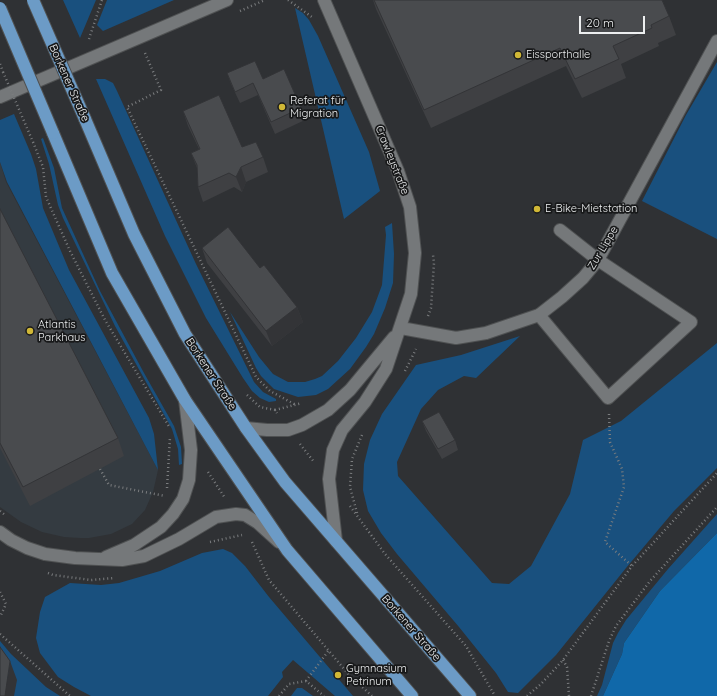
<!DOCTYPE html>
<html>
<head>
<meta charset="utf-8">
<style>
	body { margin:0 }
	#map { position:relative; width:717px; height:696px; overflow:hidden; background:#2f3134; font-family:Quicksand,sans-serif }
	canvas { display:block }
	.scale { position:absolute; left:579px; top:16px; width:66px; height:18px; box-sizing:border-box; border:2px solid #edeff0; border-top:0; padding-left:5px; font-size:12px; line-height:14px; white-space:nowrap; color:#edeff0; -webkit-text-stroke:3px #18191a; paint-order:stroke }
</style>
</head>
<body>
<div id="map">
<canvas width="717" height="696"></canvas>
<div class="scale">20 m</div>
</div>
<script>
const ctx = document.querySelector('canvas').getContext('2d');
ctx.lineJoin = 'round';
function paint(path, color) { ctx.fillStyle = color; ctx.fill(path, 'evenodd'); }
const poly = rows => new Path2D(rows.map(r => 'M' + r).join(''));
function stroke(path, color, width, dash) { ctx.strokeStyle = color; ctx.lineWidth = width; ctx.lineCap = dash ? 'butt' : 'round'; ctx.setLineDash(dash || []); ctx.stroke(path); }
function label(font, color, halo, rows, align = 'center') {
  ctx.font = font + ' Quicksand,sans-serif'; ctx.lineWidth = 3.5; ctx.setLineDash([]); ctx.textBaseline = 'middle'; ctx.strokeStyle = halo; ctx.fillStyle = color; for (const [text, x, y, turn = 0] of rows) {
    ctx.save(); ctx.translate(x, y); ctx.rotate((+turn || 0) * Math.PI / 180); ctx.textAlign = isNaN(turn) ? turn : align; if (halo) ctx.strokeText(text, 0, 0); ctx.fillText(text, 0, 0); ctx.restore();
  }
}
const built = poly([
	[0,162,6,182,158,470,153,492,145,510,132,524,111,534,89,538,80,538,64,537,42,532,21,522,0,507]
]);
const green = poly([
	[63,0,96,0,80,38],
	[107,0,174,0,103,31,97,25],
	[295,8,303,13,309,20,318,36,369,152,380,191,344,219],
	[717,62,717,239,642,201,686,115],
	[96,79,105,79,113,83,117,91,196,264,254,382,263,392,276,399,276,401,269,402,260,398,252,391,243,378,206,318,165,236],
	[14,114,31,154,36,169,43,208,69,270,149,418,154,434,158,470,7,182,0,162,0,120],
	[43,138,54,168,62,208,100,291,144,373,174,426,181,447,182,464,179,465,178,449,172,429,115,326,63,218,58,205,49,164,41,139],
	[392,223,394,254,393,283,385,308,374,334,366,347,350,369,328,389,316,395,298,397,274,389,261,376,256,368,230,312,259,357,273,374,288,382,305,382,315,379,322,376,338,361,356,338,372,312,382,285,386,235,385,227],
	[520,336,476,378,464,376,438,390,421,409,397,462,398,476,492,583,509,584,531,566,570,494,583,440,621,421,717,343,717,468,674,511,626,568,556,655,518,693,508,692,496,673,459,627,397,554,381,533,368,511,363,490,364,464,370,440,382,414,416,365,461,355],
	[717,514,717,533,660,591,624,643,622,654,603,696,597,696,602,685,613,643,618,633,626,620,668,569],
	[223,549,232,553,245,566,269,597,353,696,335,696,293,660,282,672,283,677,268,696,91,696,74,687,58,677,40,653,36,638,40,612,45,597,70,583,101,585,119,583,160,571,202,553],
	[0,641,11,654,46,687,60,696,14,696,0,656],
	[297,688,302,688,313,696,291,696]
]);
const water = poly([
	[717,533,717,696,603,696,622,654,624,643,660,591]
]);
const path = poly([
	[288,0,312,17],
	[240,11,265,0],
	[89,39,102,0],
	[145,53,161,90,127,107,256,377,270,391,296,405],
	[0,64,3,72],
	[33,142,43,167,46,197,70,251,105,320,170,428],
	[428,316,431,308,434,263,433,255],
	[405,371,416,349],
	[247,395,260,407,275,410,277,413],
	[275,410,302,403],
	[609,414,610,442,622,469,624,487,605,542,632,566],
	[300,444,314,462],
	[100,469,109,485,165,496],
	[208,472,225,498],
	[167,488,170,437],
	[350,506,385,554,466,646,495,696],
	[0,511,5,515],
	[357,513,350,487,352,459,362,435],
	[210,542,242,535],
	[252,542,269,580,350,676,372,696],
	[48,573,53,575,91,580,114,578],
	[0,592,6,604,0,617],
	[0,634,70,696],
	[563,660,567,667,569,696],
	[306,681,329,650],
	[279,696,289,684,306,681,324,696],
	[527,696,541,684,563,660,632,566,717,473],
	[591,696,609,641,616,626,650,581,717,507]
]);
const lane = poly([
	[539,315,608,398,691,322,598,260,560,230]
]);
const street = poly([
	[324,0,398,171,410,207,415,253,411,294,386,369,365,402,342,430,333,450,329,479,336,541],
	[0,97,227,0],
	[401,328,456,338,486,333,539,315,562,297,583,278,598,260,717,41],
	[246,428,267,430,288,430,302,425,328,410,350,390,394,337],
	[0,532,11,540,27,548,45,554,75,558,122,560,144,556,179,539,216,517,236,514,245,515,258,523,279,542],
	[106,557,134,545,161,527,173,514,183,499,189,480,191,450,185,400]
]);
const primary = poly([
	[85,119,134,234,185,334,246,428,285,482,470,696],
	[53,133,112,273,185,400,287,550,412,696]
]);
const pathBridge = poly([
	[3,72,33,142]
]);
const primaryBridge = poly([
	[33,0,85,119],
	[0,8,53,133]
]);
const wall = poly([
	[373,0,662,0,669,16,676,35,658,43,659,46,621,64,626,78,582,98,566,66,431,128,376,9],
	[227,73,263,79,301,108,305,120,275,134,258,95,240,103,231,84],
	[183,111,242,147,263,157,268,172,246,182,242,192,234,187,203,202,198,187,197,168,191,153,199,149,188,126],
	[0,209,118,438,124,456,30,506,0,448],
	[202,248,260,268,297,307,303,322,272,346,207,263],
	[422,421,455,440,458,450,442,459,426,431]
]);
const shadedWall = poly([
	[241,167,246,182,242,192,236,177],
	[297,307,303,322,272,346,266,331],
	[10,661,17,680,14,696,5,696]
]);
const building = poly([
	[374,0,662,0,669,16,651,25,652,28,613,46,619,59,575,79,560,48,424,110,374,0],
	[255,61,263,79,284,69,301,108,271,122,253,83,235,92,227,73,255,61],
	[219,95,242,147,256,142,263,157,241,167,236,177,229,173,198,187,197,165,191,153,200,149,183,111,219,95],
	[0,209,118,438,23,487,0,443,0,209],
	[228,227,260,268,264,265,297,307,266,331,202,248,228,227],
	[439,412,455,440,438,449,422,421,439,412],
	[0,647,10,661,5,696,0,696,0,647]
]);
const markers = [
	[518,55,4,"#d0b736"],
	[282,107,4,"#d0b736"],
	[537,209,4,"#d0b736"],
	[30,331,4,"#d0b736"],
	[338,675,4,"#d0b736"]
];
const poiNames = [
	["Eissporthalle",526,55],
	["Referat für",290,101],
	["Migration",290,114],
	["E-Bike-Mietstation",545,209],
	["Atlantis",38,325],
	["Parkhaus",38,338],
	["Gymnasium",346,669],
	["Petrinum",346,682]
];
const streetNames = [
	["Borkener Straße",69,83,66],
	["Crawleystraße",392,160,68],
	["Zur Lippe",603,248,-59],
	["Borkener Straße",211,374,57],
	["Borkener Straße",411,628,49]
];
paint(built, '#343b41');
paint(green, '#19507e');
paint(water, '#1068a9');
stroke(lane, '#4f5152', 14);
stroke(street, '#4f5152', 14);
stroke(primary, '#4f5152', 14);
stroke(path, '#7b7d7f', 2.5, [1, 3]);
stroke(lane, '#75787a', 12);
stroke(street, '#75787a', 12);
stroke(primary, '#6c9bc6', 12);
stroke(primaryBridge, '#4f5152', 14, []);
stroke(pathBridge, '#7b7d7f', 2.5, [1, 3]);
stroke(primaryBridge, '#6c9bc6', 12);
paint(wall, '#3f4043');
paint(shadedWall, '#333437');
paint(building, '#494b4e');
stroke(building, '#333437', 1);
for (const [x, y, r, color] of markers) { const dot = new Path2D(); dot.arc(x, y, r, 0, 2 * Math.PI); ctx.fillStyle = color; ctx.fill(dot); stroke(dot, '#18191a', 1.5); }
label('11px', '#edeff0', '#18191a', poiNames, 'left');
label('11px', '#edeff0', '#18191a', streetNames);
</script>
</body>
</html>
